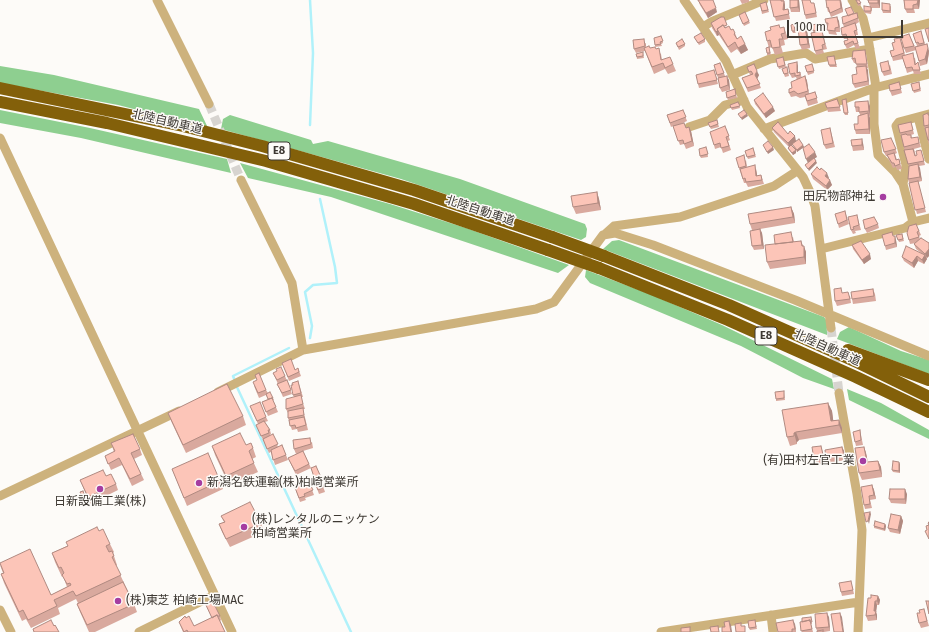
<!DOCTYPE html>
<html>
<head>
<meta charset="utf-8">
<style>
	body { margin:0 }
	#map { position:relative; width:929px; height:632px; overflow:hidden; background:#fdfbf8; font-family:"Fira Sans",sans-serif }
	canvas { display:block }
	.scale { position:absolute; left:787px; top:20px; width:116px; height:18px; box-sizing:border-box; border:2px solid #3d3832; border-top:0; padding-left:5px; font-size:12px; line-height:14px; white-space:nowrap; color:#3d3832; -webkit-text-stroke:3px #fdfbf8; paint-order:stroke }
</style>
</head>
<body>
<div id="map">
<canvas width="929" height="632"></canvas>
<div class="scale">100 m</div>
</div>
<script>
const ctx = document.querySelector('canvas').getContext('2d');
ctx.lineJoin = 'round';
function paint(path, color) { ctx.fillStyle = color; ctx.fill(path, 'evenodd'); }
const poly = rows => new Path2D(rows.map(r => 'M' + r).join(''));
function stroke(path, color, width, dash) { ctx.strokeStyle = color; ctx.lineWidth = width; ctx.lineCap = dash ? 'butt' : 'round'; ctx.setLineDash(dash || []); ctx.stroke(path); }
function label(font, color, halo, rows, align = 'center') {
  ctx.font = font + ' "Fira Sans","Noto Sans JP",sans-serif'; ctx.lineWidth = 3; ctx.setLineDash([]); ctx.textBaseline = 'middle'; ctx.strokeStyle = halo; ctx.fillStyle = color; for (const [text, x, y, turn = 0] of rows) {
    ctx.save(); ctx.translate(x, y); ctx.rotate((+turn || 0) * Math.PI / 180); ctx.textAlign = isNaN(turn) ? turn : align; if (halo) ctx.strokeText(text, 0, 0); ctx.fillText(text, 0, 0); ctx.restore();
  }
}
const forest = poly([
	[0,66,54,75,199,109,208,128,118,105,0,83],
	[0,110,90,128,227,159,231,173,81,138,0,123],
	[230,115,311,140,313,144,328,141,460,179,585,224,587,229,586,237,581,240,401,179,221,129,223,119],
	[240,163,390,204,466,228,569,265,558,273,331,197,248,178],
	[619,240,824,317,827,321,827,335,603,249,612,241],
	[586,270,652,295,722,325,832,379,834,389,803,378,741,346,590,283,585,277],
	[849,327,901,351,929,360,929,374,837,339,840,332],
	[847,389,881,403,929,430,929,439,849,400]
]);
const stream = poly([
	[310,0,313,53,310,125],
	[310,338,312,326,305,292,313,285,337,283,335,267,320,199],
	[235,381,233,376,289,348],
	[236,385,351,632]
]);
const minorTunnel = poly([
	[209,104,241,180],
	[831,328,839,393]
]);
const minor = poly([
	[157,0,209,104],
	[684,0,726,61,747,107,803,177,810,192,815,206,831,328],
	[852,0,863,18,868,38,876,87],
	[703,27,711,22,764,0],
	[868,38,929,23],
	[732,75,770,59,806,53,815,59,870,49],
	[918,117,929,159],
	[689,127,710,120,725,105,744,100],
	[764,129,874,88,929,74],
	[0,138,232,632],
	[241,180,292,283,303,350],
	[903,184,906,165,896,126,899,122,929,114],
	[913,222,929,218],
	[604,235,614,226,680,217,774,186,797,171],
	[821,249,905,228,913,222,903,184,895,172,878,155,874,124,874,88],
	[218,392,303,350,536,309,554,302,603,235,615,233,653,245,795,300,929,356],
	[839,393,857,494,862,530,858,632],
	[0,496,179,411],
	[0,610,11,632],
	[771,615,773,632],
	[139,632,214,595],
	[661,632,859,602]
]);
const highway = poly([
	[0,88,183,126,262,146,414,190,552,237],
	[0,102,107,123,266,161,414,204,548,250],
	[604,256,729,305,859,363,929,397],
	[599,268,728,320,856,377,929,412],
	[848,350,929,380]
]);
const highwayBridge = poly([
	[552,237,604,256],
	[548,250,599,268]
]);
const wall = poly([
	[698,0,717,12,708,18,700,5],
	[740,0,749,0,749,2,742,4],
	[770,0,784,0,785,5,785,10,788,9,790,19,776,21],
	[790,0,799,0,800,12,791,12,790,8],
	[841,0,843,12,831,17,829,12,828,12,827,8],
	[856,0,859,0,861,5,858,6],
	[868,0,880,0,880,8,872,8,872,9,871,14,865,13,864,11,870,7],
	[904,0,920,0,919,9,914,9,915,13,907,13,905,9],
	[766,2,769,12,762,14,760,4],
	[812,3,815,7,817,17,806,19,805,15],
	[891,6,891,13,883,13,882,10],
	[854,13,857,13,859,22,856,24,858,35,855,35,860,48,856,49,854,45,847,49,845,45,848,40,847,39,844,39,842,35,844,27,843,24],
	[740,17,749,21,750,23,744,26],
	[839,21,840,32,836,32,837,35,829,34,826,23],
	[711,23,727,27,735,33,737,38,745,44,748,50,741,54,737,49,731,53,719,35,717,36,712,28],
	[817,26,818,31,823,35,827,49,823,50,824,53,816,55,815,51,814,32,813,31],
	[784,27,788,39,784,40,785,45,781,46,783,53,775,55,772,47,769,48,767,41,781,28],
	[795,27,796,33,793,33,792,31],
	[805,27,807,31,810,48,802,50,800,45],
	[921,31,925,44,929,51,929,54,927,64,920,66,916,50,906,53,904,48,903,38,909,34,915,47,917,46,913,34],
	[661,36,663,43,661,44,662,46,655,47,655,45],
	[694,37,705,39,705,42,699,45],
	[895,42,902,42,905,55,915,58,916,64,919,67,921,74,914,74,913,71,907,73,903,59,893,61,892,57,894,50],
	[646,43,646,47,656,49,661,54,662,60,673,64,676,71,668,74,665,69,654,74,645,51,636,53,634,49],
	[676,43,685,44,685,46,679,50],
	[769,47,771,55,767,55,767,53],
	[643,52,644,58,637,59,636,54],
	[866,54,868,68,867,68,869,85,855,88,853,84,857,74,857,67,856,63,854,63,852,59],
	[834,56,837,67,830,67,829,65],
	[783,57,786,67,779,69,776,59],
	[720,63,725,76,729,80,730,90,722,92,720,88,718,78,714,65],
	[890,65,892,74,884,76,882,72],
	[798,66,798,72,800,72,802,78,805,76,807,81,809,94,815,92,818,103,808,106,805,97,800,98,796,96,791,97,789,93,797,80,796,77,792,78,790,74],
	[805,66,813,67,814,73,808,75],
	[747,67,759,75,757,79,761,88,748,92,742,78,750,75],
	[782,69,788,70,789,76,785,77],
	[714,70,718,84,699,88,698,84],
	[899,82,902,93,892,96,890,91],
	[919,82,921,91,914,93,911,84],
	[735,89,737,98,728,100,726,92],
	[837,99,841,111,828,112,825,103],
	[754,100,775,111,766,118,755,104],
	[738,102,740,108,732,110,730,105],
	[847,102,848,115,845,115,844,113],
	[870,106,870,116,869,116,870,118,870,134,856,134,855,130,858,124,860,115,859,112,856,112,855,107],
	[683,110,687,121,676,126,686,128,689,127,691,131,694,146,686,149,684,144,680,145,673,126,671,127,667,115],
	[928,115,929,115,929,145,924,126],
	[717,120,719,127,711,129,708,123],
	[911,122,914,134,911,135,912,138,919,141,921,147,914,149,916,156,917,155,921,150,925,165,919,166,922,181,918,182,926,212,917,214,908,179,909,167,900,133],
	[725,126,730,140,728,141,731,150,723,153,721,147,715,149,714,145],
	[772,128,796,141,793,144,803,145,804,147,797,152,792,144,792,145,796,153,793,155,789,150,788,148,789,147,774,132],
	[830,128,835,147,826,149,824,145],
	[891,138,897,153,895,154,897,160,899,159,902,169,897,170,896,167,893,168,887,156,886,156,884,152],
	[863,143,864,150,853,151,852,146],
	[753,148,756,157,748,159,745,151],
	[707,150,708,157,701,158,700,156],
	[746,160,747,167,756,169,757,176,761,175,764,184,748,187,746,183,744,183,739,168],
	[811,174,829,178,828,179,832,185,827,190,813,179],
	[597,192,599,199,601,210,576,214,573,207],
	[791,207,794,214,795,223,760,229,762,233,764,249,754,250,752,246,752,230,750,224],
	[845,211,849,224,839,228,838,224],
	[858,219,861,230,855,231,856,233,853,234,851,230],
	[878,224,879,228,867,233,865,229],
	[916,224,921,235,919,236,920,239,929,243,929,256,927,258,926,257,927,259,924,264,918,261,914,268,904,261,902,257,921,253,916,249,914,244,916,243,910,244,907,233],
	[902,234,904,241,899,242,896,235],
	[793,237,794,242,801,241,806,252,806,264,770,269,767,262,775,244],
	[896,240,897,247,886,250,885,246],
	[852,245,871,259,864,264,853,249],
	[873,289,875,294,876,301,853,304,852,299],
	[843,293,850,296,851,303,837,306,835,301],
	[282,363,295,370,298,368,301,376,289,381],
	[273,373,285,376,287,381,287,380,292,394,283,397,279,388,277,384,278,384],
	[298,381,303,397,301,397,305,409,303,409,308,430,298,432,297,429,292,430,288,418,288,413,286,409,294,397,293,395,293,385],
	[254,386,266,390,268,393,273,398,274,400,273,400,278,412,268,416,262,402,268,399,266,395,259,398],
	[784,391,785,400,776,401,776,399],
	[828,403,832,411,833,420,839,420,842,428,842,433,799,440,797,442,797,444,790,446,787,437],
	[250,406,266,417,268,421,265,422,270,430,271,434,270,435,270,436,273,434,278,447,282,445,288,460,275,465,271,452,269,453,258,429,258,424],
	[168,413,243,416,246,425,186,453,171,421],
	[860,430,863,445,856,446,855,442],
	[312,442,313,448,303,451,311,468,296,475,288,458,302,452,296,454,294,449],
	[111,443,140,449,142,455,134,459,144,480,132,486,122,465,111,470,105,456,114,452],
	[246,445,253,448,256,457,252,459,258,472,229,485,215,455,212,446],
	[821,446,826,463,816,465,814,460],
	[842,447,844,451,845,460,828,463,826,458],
	[864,447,866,453,868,462,878,461,881,467,882,477,862,480,859,473],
	[900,464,900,473,893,472,892,470],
	[316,466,321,477,320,477,325,492,319,494,313,478,315,478,311,468],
	[172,469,220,481,223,489,187,506],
	[106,476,116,484,118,490,90,504,80,480],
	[309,482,314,495,305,498,306,500,300,502,294,485,301,485],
	[872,485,874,490,876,499,870,500,872,508,865,509,864,505],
	[83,491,88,504,86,505,80,492],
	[907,494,906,504,891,503,889,499],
	[221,516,261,523,264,532,230,547,222,532,219,524,224,522],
	[901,516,903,521,900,534,890,532,888,528],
	[885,524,886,526,885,531,874,528,874,526],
	[99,531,110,544,114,552,113,553,117,565,116,566,134,604,137,612,95,632,89,632,80,612,77,604,78,603,76,599,58,608,60,614,31,628,26,619,22,621,4,583,1,574,3,573,0,565,51,595,67,587,63,576,62,577,55,562,52,553],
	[851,581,854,594,842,596,841,592],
	[878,596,880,600,879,605,877,605,876,612,877,615,877,620,868,621,866,616,871,598],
	[205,603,220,616,221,620,220,621,225,632,183,632,179,622,186,618,194,626,212,618],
	[924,609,929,626,921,628,919,623,920,613],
	[811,617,812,624,811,624,813,632,802,632,800,622,802,622],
	[829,617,830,631,824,632,817,632,817,631,816,628],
	[755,620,757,629,750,630,749,628],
	[795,624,796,632,778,632]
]);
const shadedWall = poly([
	[798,0,799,0,800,12,798,7],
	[840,0,841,1,843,12,841,8],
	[878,0,880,0,880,8,878,3],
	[918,0,920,0,919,9,917,4],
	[784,1,785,5,785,15,783,10],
	[716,8,717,12,708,18,706,13],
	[837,17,839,21,840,32],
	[805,27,807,31,810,48,808,44],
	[718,30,719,35,717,36,716,32],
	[745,44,748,50,741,54,738,48],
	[927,44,929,51,927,64,925,59],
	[797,62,798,66,798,76,797,73],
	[866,66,868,70,869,85,868,81],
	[757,71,759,75,757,79,755,75],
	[727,76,729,80,730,90,728,85],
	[805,76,807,81,809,96],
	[868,101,870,106,870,116,869,111],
	[773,107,775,111,766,118,764,114],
	[868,113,870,118,870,134,869,129],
	[747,114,748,116,742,120,741,118],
	[689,127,691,131,694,146,692,141],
	[795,136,796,141,789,147,788,143],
	[862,139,863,143,864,150,862,145],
	[803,145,804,147,797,152,797,150],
	[773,147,774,150,768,154,767,152],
	[796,150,796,153,793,155,792,153],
	[815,152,817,157,808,163,806,159],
	[816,161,817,163,809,171,808,169],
	[918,164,920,168,922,181,920,177],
	[755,165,756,169,758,180,756,176],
	[827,173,829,178,827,180,825,176],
	[830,180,832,185,827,190,826,186],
	[597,192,599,199,601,210,598,203],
	[791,207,794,214,795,223,793,217],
	[760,229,762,233,764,249,762,245],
	[895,236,896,240,897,247,895,243],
	[801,241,803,248,804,246,806,252,806,264,804,257],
	[929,249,929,256,927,258,925,254],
	[870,254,871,259,864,264,862,260],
	[925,255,927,259,924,264,922,260],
	[917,256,918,261,914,268,912,263],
	[828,403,832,411,834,426,831,421],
	[839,420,842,428,842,433,839,425],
	[796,432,799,440,797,442,797,444,794,433],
	[842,447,844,451,845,460,844,456],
	[864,447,866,453,869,469,867,462],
	[878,461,881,467,882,477,880,470],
	[899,462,900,464,900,473,899,471],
	[872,485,874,490,876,499,874,495],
	[905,489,907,494,906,504,905,499],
	[870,512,871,514,869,524,868,521],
	[901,516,903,521,900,534,898,530],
	[885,524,886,526,885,531,884,529],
	[878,596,880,600,879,605,877,601],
	[875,601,877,605,876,612,877,615,877,620,874,611],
	[827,613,829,617,830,631,829,627],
	[840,613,842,617,844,632,843,632],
	[793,620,795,624,796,632,795,629],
	[729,621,731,625,732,632,731,632]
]);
const building = poly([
	[698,0,713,0,716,8,706,13,698,0],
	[770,0,781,0,781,1,784,1,783,10,788,9,789,14,774,17,770,0],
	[790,0,798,0,798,7,790,8,790,0],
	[802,0,810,0,811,3,814,3,816,13,805,15,802,0],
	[826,0,840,0,841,8,830,13,828,7,827,8,826,0],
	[856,0,859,0,861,3,858,4,856,0],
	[868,0,878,0,878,3,869,3,868,0],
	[904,0,918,0,917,4,913,5,913,9,905,9,904,0],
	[766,2,768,10,762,11,760,4,766,2],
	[882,3,890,4,890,11,882,10,882,3],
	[864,6,871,7,871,11,864,11,864,6],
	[851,7,854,13,848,16,845,9,851,7],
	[745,12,749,21,743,24,739,15,745,12],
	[857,13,858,18,843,24,842,17,857,13],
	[721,17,724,17,727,25,724,26,723,25,717,29,718,30,716,32,711,23,721,17],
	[837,17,839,27,835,28,835,31,827,30,828,23,826,23,825,19,837,17],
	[855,23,857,30,854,31,858,43,854,44,853,41,845,45,844,41,848,40,846,34,842,35,841,28,855,23],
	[794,24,795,31,792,31,791,25,794,24],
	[817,24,817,30,813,31,812,25,817,24],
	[723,25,725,28,729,26,731,30,733,29,735,33,734,34,737,39,741,36,745,44,738,48,735,42,728,47,717,29,723,25],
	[779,25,780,28,784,27,785,33,781,34,783,39,779,39,780,47,772,48,770,40,767,41,765,32,771,30,770,27,779,25],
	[805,27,808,44,800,45,798,28,805,27],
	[929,28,929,42,925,29,929,28],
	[822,31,825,44,822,45,823,49,815,51,811,33,822,31],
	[921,31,924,43,919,44,918,42,916,43,913,34,921,31],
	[701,33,705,39,698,43,694,37,701,33],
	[909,34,914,46,904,48,901,38,903,38,903,36,909,34],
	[661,36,663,41,660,42,661,44,655,45,654,38,661,36],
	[900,38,904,53,892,57,890,51,894,50,892,43,895,42,894,39,900,38],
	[644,39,645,46,634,49,633,40,644,39],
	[682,39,685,44,678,47,676,43,682,39],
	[927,44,928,48,925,59,919,61,915,47,927,44],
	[649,46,650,48,655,47,656,49,659,48,661,60,670,57,673,64,665,68,663,63,652,67,644,48,649,46],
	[769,47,770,53,767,53,766,48,769,47],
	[865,50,867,64,856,64,855,58,852,59,853,51,865,50],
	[643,52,643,56,637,57,636,54,643,52],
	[913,53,915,65,918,62,920,70,913,70,912,67,906,68,902,56,913,53],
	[834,56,836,65,829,65,827,57,834,56],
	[783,57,785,65,778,67,776,59,783,57],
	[888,61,890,70,882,72,880,63,888,61],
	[797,62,797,73,800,72,800,75,795,76,795,73,790,74,788,64,797,62],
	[720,63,724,73,717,75,714,65,720,63],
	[754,64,757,71,755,75,760,84,747,88,742,78,753,74,751,71,749,72,747,67,754,64],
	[812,64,814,71,807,72,805,66,812,64],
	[866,66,868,81,853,84,852,75,857,74,856,67,866,66],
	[787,67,788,73,784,74,782,69,787,67],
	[714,70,717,80,698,84,696,75,714,70],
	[727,76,728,85,720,88,718,78,727,76],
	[805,76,808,91,798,94,794,91,789,93,789,89,792,88,791,82,805,76],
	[899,82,901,89,890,91,889,85,899,82],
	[919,82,920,89,913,91,911,84,919,82],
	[735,89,736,95,727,98,726,92,735,89],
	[815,92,817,98,807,101,805,95,815,92],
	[763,93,773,107,764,114,754,100,763,93],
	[837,99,840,107,827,108,825,103,837,99],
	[846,99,848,113,844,113,842,100,846,99],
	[868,101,869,111,859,112,859,107,855,107,855,102,868,101],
	[738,102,740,106,731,108,730,105,738,102],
	[683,110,686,117,670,123,667,115,683,110],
	[744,110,747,114,741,118,738,114,744,110],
	[868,113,869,129,855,130,854,124,858,124,858,116,868,113],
	[928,113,928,115,929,115,929,125,924,126,923,115,928,113],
	[717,120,718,124,710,127,708,123,717,120],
	[778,122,788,134,790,131,795,136,788,143,772,128,778,122],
	[911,122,913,130,900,133,898,125,911,122],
	[684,123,686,128,689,127,692,141,684,144,683,140,678,141,673,126,684,123],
	[725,126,729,136,726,137,729,146,721,148,720,143,714,145,710,132,725,126],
	[929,127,929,140,928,140,925,128,929,127],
	[830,128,833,143,824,145,821,130,830,128],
	[906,134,907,135,911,135,911,138,918,137,919,143,904,147,901,135,906,134],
	[891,138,896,149,884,152,881,140,891,138],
	[799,139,803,145,797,150,792,144,799,139],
	[862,139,862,145,852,146,851,140,862,139],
	[768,141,773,147,767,152,763,145,768,141],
	[809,144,815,152,806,159,803,148,809,144],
	[791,145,796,150,792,153,788,148,791,145],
	[706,147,708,154,700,156,699,149,706,147],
	[753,148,755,155,747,157,745,151,753,148],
	[913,149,915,156,917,155,916,151,921,150,924,161,908,164,904,150,913,149],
	[894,153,896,160,899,159,900,164,895,166,894,163,892,163,887,155,894,153],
	[744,155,746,166,739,168,736,158,744,155],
	[814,158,816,161,808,169,805,165,814,158],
	[918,164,920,177,908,179,909,166,918,164],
	[755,165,756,176,761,175,762,180,746,182,745,178,743,179,740,169,755,165],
	[817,167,820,170,821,168,827,173,825,176,830,180,826,186,811,174,817,167],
	[918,181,925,208,915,210,909,183,918,181],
	[597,192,598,203,573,207,571,196,597,192],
	[791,207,793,217,750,224,748,214,791,207],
	[845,211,847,220,838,224,835,214,845,211],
	[857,215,859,225,853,227,854,229,851,230,848,217,857,215],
	[874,217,878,224,865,229,863,220,874,217],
	[916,224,919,231,917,232,919,237,909,240,907,233,909,226,916,224],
	[760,229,762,245,752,246,750,231,760,229],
	[791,232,793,242,775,244,774,235,791,232],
	[892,232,893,236,895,236,895,243,885,246,882,235,892,232],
	[902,234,903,239,898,240,896,235,902,234],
	[921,238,929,243,929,249,925,254,914,244,921,238],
	[801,241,802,246,804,246,804,257,767,262,765,245,801,241],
	[861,241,870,254,862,260,852,245,861,241],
	[906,246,925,255,922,260,917,256,912,263,902,257,906,246],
	[841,288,842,293,848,292,850,299,835,301,834,289,841,288],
	[873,289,874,296,852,299,851,292,873,289],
	[291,359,295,370,298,368,299,372,288,377,282,363,291,359],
	[281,367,285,376,277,380,273,373,277,371,276,369,281,367],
	[259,373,266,390,258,393,253,382,257,380,255,375,259,373],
	[287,380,291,390,282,393,277,384,287,380],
	[298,381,301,393,293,395,291,385,293,385,292,383,298,381],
	[227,384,243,416,183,445,168,413,227,384],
	[784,391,784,398,776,399,775,392,784,391],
	[270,392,273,398,268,399,266,394,270,392],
	[301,395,303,404,286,409,286,399,301,395],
	[272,398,276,407,266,412,262,402,272,398],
	[260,402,266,417,257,421,250,406,260,402],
	[828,403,831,421,839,420,839,425,796,432,794,433,794,436,787,437,782,410,828,403],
	[303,408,304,415,288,418,288,411,303,408],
	[304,417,306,425,296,428,295,425,290,426,289,420,304,417],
	[264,421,270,430,268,430,269,433,261,436,256,425,264,421],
	[860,430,861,440,855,442,853,432,860,430],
	[240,433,246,445,251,443,253,448,249,451,254,463,226,476,212,446,240,433],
	[133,434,140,449,131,453,141,474,130,479,119,458,108,464,105,456,115,451,111,443,133,434],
	[273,434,278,444,267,449,263,439,273,434],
	[310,438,311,444,294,449,293,440,310,438],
	[282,445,286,455,273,460,271,450,282,445],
	[821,446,824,459,814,460,812,447,821,446],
	[842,447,844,456,826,458,825,450,842,447],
	[864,447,867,462,878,461,880,470,859,473,855,448,864,447],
	[303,451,309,464,295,471,288,458,303,451],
	[208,453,220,481,184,498,172,469,208,453],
	[893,461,899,462,899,471,892,470,893,461],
	[316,466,320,475,314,477,311,468,316,466],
	[103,470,106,476,111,474,116,484,88,497,80,480,103,470],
	[319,476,324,487,318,490,313,478,319,476],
	[309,482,313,490,304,494,305,496,299,498,294,485,300,483,301,485,309,482],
	[872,485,874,495,869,496,870,504,864,505,861,487,872,485],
	[890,489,905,489,905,499,889,499,890,489],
	[83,491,87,502,85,503,80,492,83,491],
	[250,502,261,523,226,539,219,524,225,522,221,516,250,502],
	[870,512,868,521,866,522,864,513,870,512],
	[891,514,901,516,898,530,888,528,891,514],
	[875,521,885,524,884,529,874,526,875,521],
	[929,522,929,539,925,531,927,530,926,526,929,525,928,523,929,522],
	[97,527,99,531,103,529,110,544,106,546,109,552,112,551,114,556,112,557,121,575,76,596,73,591,54,600,57,606,28,620,23,610,19,612,1,574,4,573,0,563,30,549,51,595,71,585,70,583,67,584,62,575,64,573,61,567,59,568,52,553,68,546,66,542,97,527],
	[851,581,853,590,841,592,839,583,851,581],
	[123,582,134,604,87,625,77,604,123,582],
	[871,595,878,596,877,601,875,601,874,611,876,611,875,615,866,616,868,598,871,598,871,595],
	[212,600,220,616,218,616,217,615,212,618,205,603,212,600],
	[926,601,929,601,929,614,926,601],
	[924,609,927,621,919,623,917,613,920,613,919,610,924,609],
	[827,613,829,627,816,628,815,614,827,613],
	[840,613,843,632,834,632,831,614,840,613],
	[217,615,225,632,188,632,187,630,184,632,179,622,185,616,186,618,189,616,194,626,217,615],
	[811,617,812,622,810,622,810,620,802,622,802,618,811,617],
	[51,620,54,626,55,625,59,632,34,632,33,629,51,620],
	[755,620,756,627,749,628,748,621,755,620],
	[793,620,795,629,792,629,792,632,778,632,776,623,793,620],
	[810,620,812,629,801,631,800,622,810,620],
	[729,621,731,632,722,632,722,627,725,627,724,622,729,621],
	[741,623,741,626,745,626,745,632,736,632,735,624,741,623],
	[718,626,719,632,711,632,710,627,718,626],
	[690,627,690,632,681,632,681,628,690,627],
	[823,630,823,632,817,632,817,631,823,630]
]);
const markers = [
	[883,197,4,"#a53da1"],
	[863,461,4,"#a53da1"],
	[199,483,4,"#a53da1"],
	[100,489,4,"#a53da1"],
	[244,527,4,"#a53da1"],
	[118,601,4,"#a53da1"]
];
const shields = [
	[279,151,22],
	[766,336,22]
];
const shieldNames = [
	["E8",279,151],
	["E8",766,336]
];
const streetNames = [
	["北陸自動車道",167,122,13],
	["北陸自動車道",480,211,18],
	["北陸自動車道",827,348,24]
];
const poiNames = [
	["田尻物部神社",875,197,"right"],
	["(有)田村左官工業",855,461,"right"],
	["新潟名鉄運輸(株)柏崎営業所",207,483],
	["日新設備工業(株)",100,502,"center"],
	["(株)レンタルのニッケン",252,520],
	["柏崎営業所",252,534],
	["(株)東芝 柏崎工場MAC",126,601]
];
paint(forest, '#8ecf90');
stroke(stream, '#b0f1fa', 2.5);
stroke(minorTunnel, '#d7d4d0', 9, [9, 4.5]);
stroke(minor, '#cdb27d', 9);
stroke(highway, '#83600a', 12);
stroke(highwayBridge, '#83600a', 12);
paint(wall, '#d9a99e');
paint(shadedWall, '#b08a81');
paint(building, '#fcc5b8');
stroke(building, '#b08a81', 1);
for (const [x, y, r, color] of markers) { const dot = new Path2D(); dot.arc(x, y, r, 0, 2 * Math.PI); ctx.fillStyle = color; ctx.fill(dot); stroke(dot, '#fdfbf8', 1.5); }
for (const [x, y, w] of shields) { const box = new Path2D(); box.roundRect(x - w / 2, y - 9, w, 18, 3); ctx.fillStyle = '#fdfbf8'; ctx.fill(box); stroke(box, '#3d3832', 1); }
label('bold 11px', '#3d3832', null, shieldNames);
label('12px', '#3d3832', '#fdfbf8', streetNames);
label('12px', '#3d3832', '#fdfbf8', poiNames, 'left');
</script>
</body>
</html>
